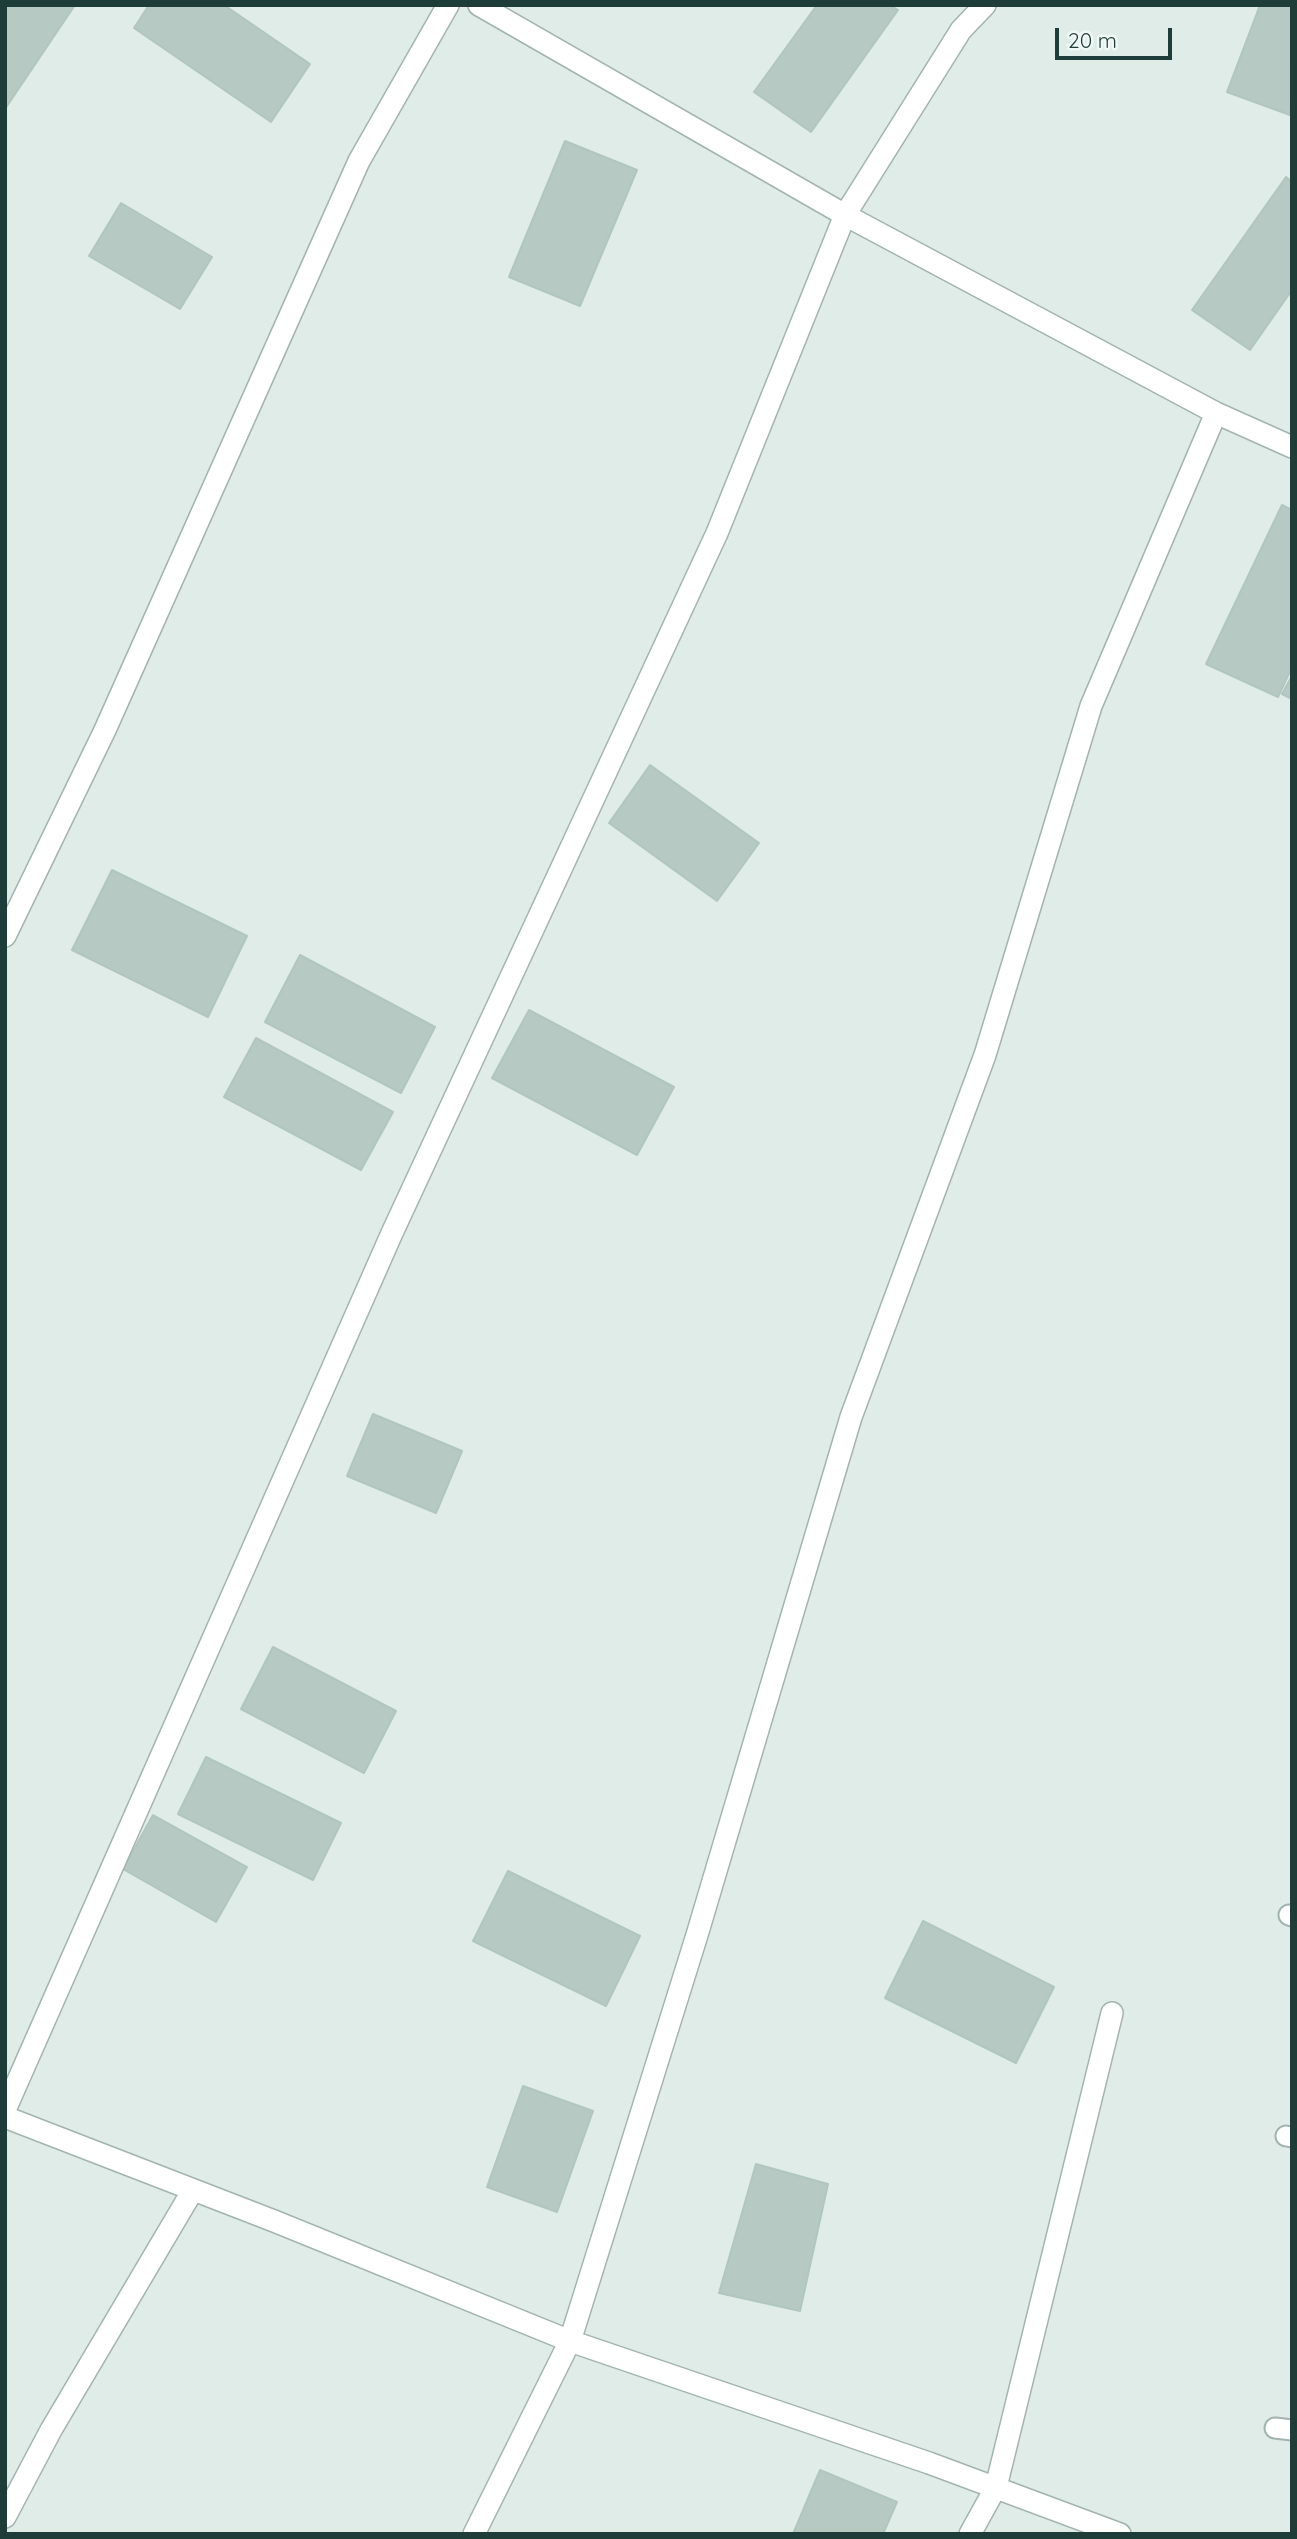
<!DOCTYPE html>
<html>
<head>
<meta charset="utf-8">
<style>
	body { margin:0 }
	#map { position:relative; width:1297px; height:2539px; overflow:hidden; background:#dfece7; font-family:Quicksand,sans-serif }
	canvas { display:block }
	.frame { position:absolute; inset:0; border:7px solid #1f3d38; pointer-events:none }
	.scale { position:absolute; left:1055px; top:28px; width:117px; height:32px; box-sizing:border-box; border:4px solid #1f3d38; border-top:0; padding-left:9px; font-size:21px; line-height:24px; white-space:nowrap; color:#1f3d38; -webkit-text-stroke:5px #f0f8f5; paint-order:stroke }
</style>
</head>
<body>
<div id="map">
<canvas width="1297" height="2539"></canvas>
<div class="frame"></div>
<div class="scale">20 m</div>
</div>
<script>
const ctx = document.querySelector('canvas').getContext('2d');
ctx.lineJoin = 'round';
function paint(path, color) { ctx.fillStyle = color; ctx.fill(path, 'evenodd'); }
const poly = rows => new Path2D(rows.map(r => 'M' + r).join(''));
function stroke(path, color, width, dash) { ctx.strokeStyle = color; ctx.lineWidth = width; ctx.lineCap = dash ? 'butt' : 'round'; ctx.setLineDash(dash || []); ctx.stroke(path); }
const building = poly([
	[5,5,75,5,5,109,5,5],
	[149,5,224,5,310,64,271,122,134,28,149,5],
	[817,5,890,5,898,10,811,132,754,92,817,5],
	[1260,5,1292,5,1290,115,1227,92,1260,5],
	[565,141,637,170,580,306,509,277,565,141],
	[1286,177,1292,182,1292,290,1250,350,1192,310,1286,177],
	[121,203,212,257,180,309,89,256,121,203],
	[1282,505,1292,510,1292,667,1278,697,1206,664,1282,505],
	[1292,676,1292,699,1282,694,1292,676],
	[650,765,759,843,717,901,609,823,650,765],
	[112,870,247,936,208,1017,72,950,112,870],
	[300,955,435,1027,401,1093,265,1022,300,955],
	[529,1010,674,1087,637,1155,492,1078,529,1010],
	[256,1038,393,1112,361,1170,224,1097,256,1038],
	[373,1414,462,1451,436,1513,347,1476,373,1414],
	[273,1647,396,1711,364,1773,241,1709,273,1647],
	[206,1757,341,1823,313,1880,178,1814,206,1757],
	[153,1815,247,1867,216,1922,123,1869,153,1815],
	[508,1871,640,1936,606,2006,473,1941,508,1871],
	[923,1921,1054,1987,1016,2063,885,1998,923,1921],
	[523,2086,593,2111,557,2212,487,2187,523,2086],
	[756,2164,828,2184,800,2311,719,2293,756,2164],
	[820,2470,897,2502,883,2534,793,2534,820,2470]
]);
const lane = poly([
	[1289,1915,1292,1916],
	[1286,2136,1292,2137],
	[1275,2428,1292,2430]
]);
const street = poly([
	[479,5,845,215,1216,413,1292,447],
	[5,936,105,730,359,161,448,5],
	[5,2110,392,1233,717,533,845,215,961,30,985,5],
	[5,2117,274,2221,570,2341,929,2463,1120,2534],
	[5,2517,51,2430,193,2190],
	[474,2534,570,2341,697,1935,851,1417,985,1055,1091,706,1216,413],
	[970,2534,996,2487,1112,2013]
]);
paint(building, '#b7c9c3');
stroke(building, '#b1c6bf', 2);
stroke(lane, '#a2b4af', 23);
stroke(street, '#a2b4af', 24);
stroke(lane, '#fff', 19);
stroke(street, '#fff', 21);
</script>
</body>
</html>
